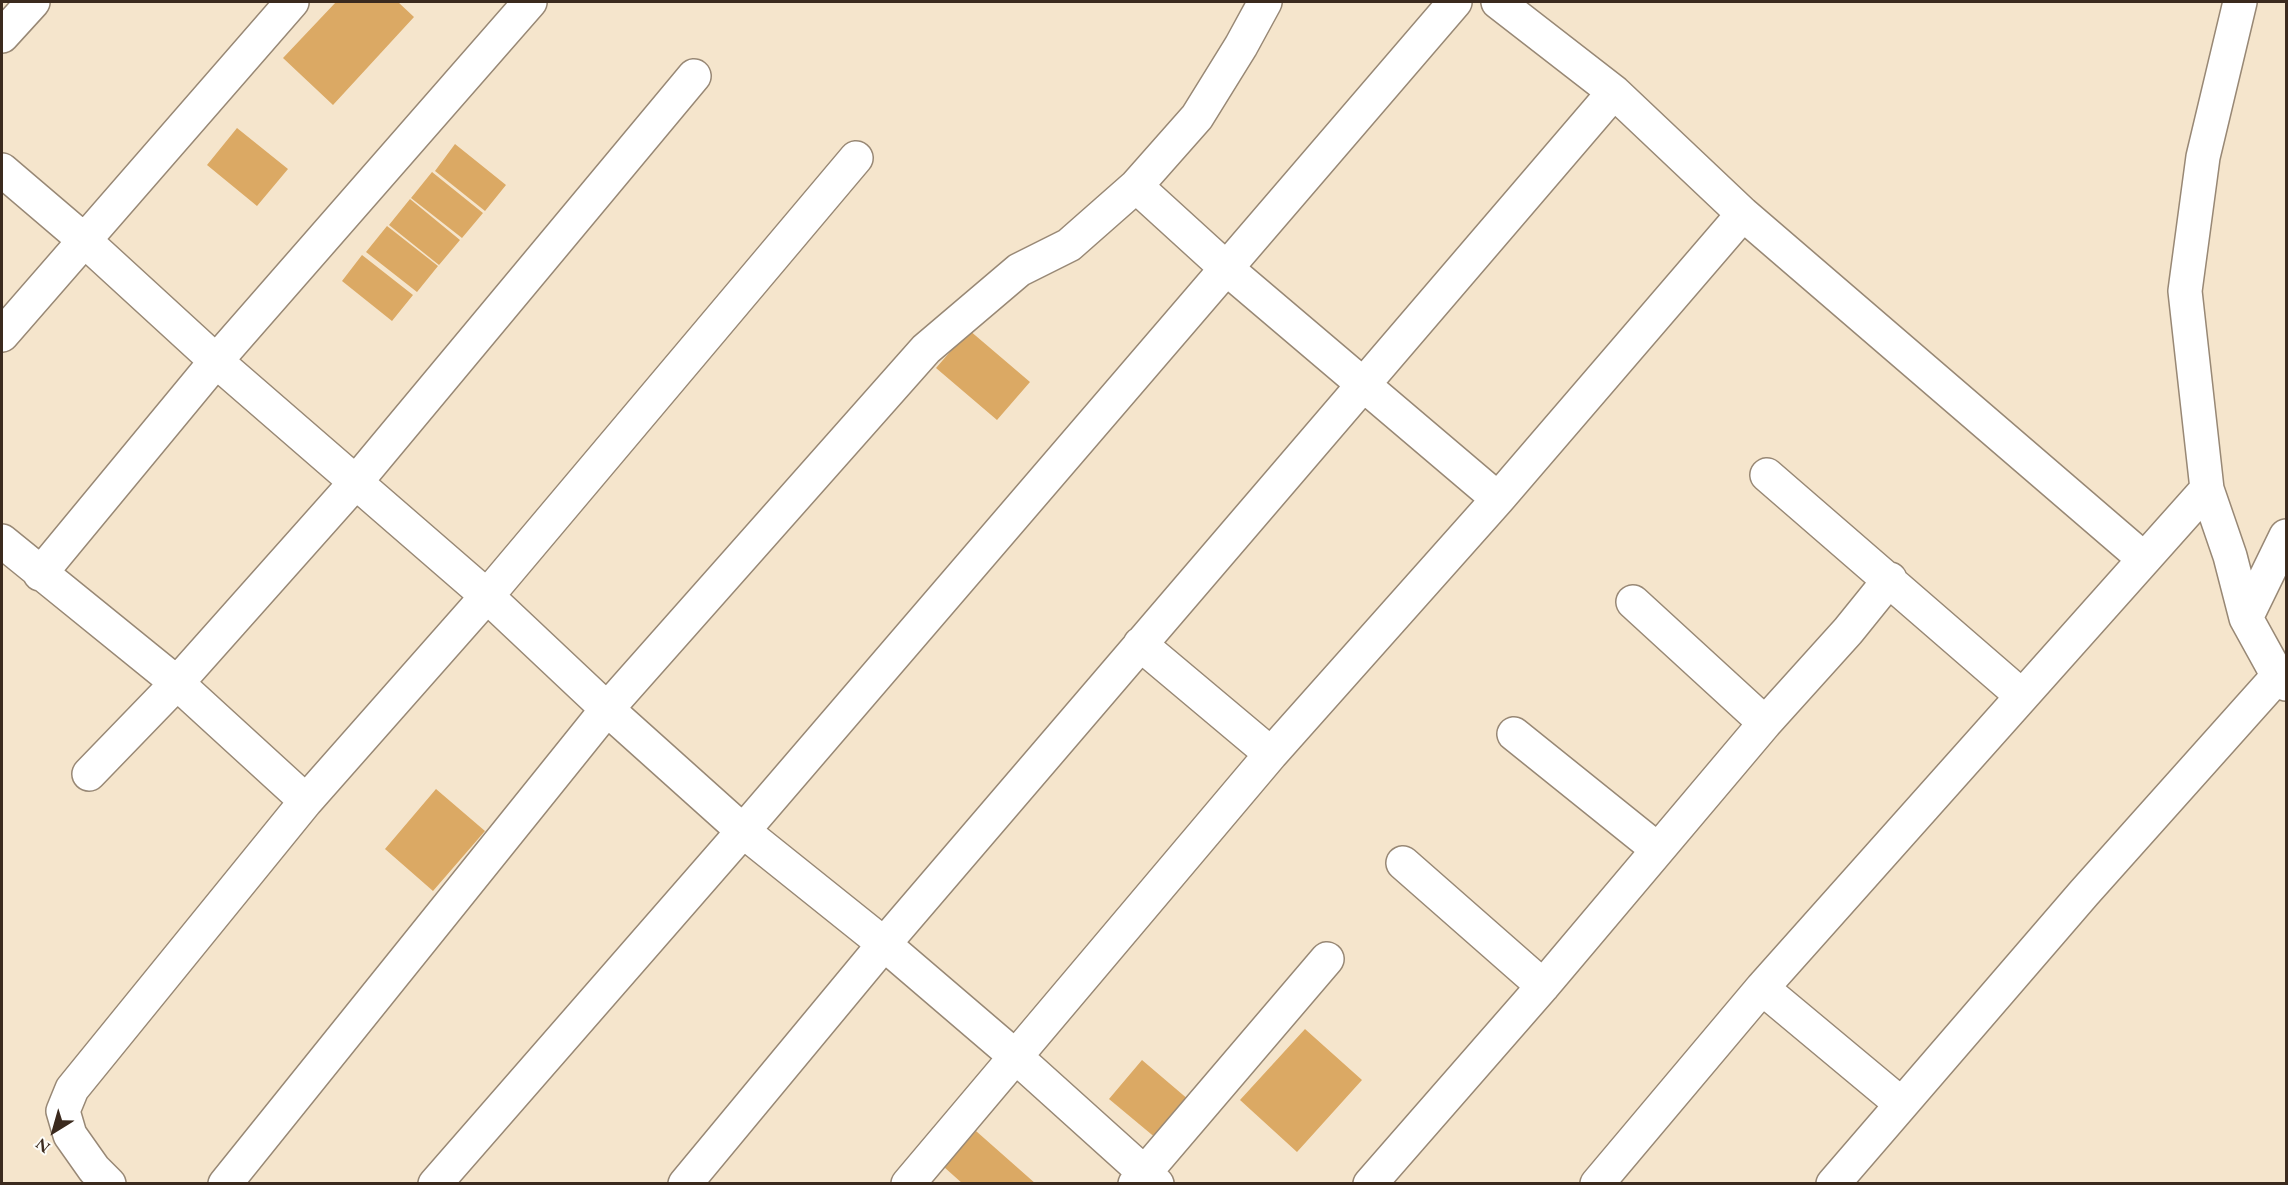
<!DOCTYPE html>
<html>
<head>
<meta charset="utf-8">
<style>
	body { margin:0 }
	#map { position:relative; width:2288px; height:1185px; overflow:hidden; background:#f5e5cc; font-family:"EB Garamond",serif }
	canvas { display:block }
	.frame { position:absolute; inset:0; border:3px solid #3b2a1e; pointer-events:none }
	.north { position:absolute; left:24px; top:1101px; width:60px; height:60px; -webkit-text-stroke:4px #fdfcf7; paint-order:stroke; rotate:217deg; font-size:16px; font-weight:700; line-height:24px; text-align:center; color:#3b2a1e }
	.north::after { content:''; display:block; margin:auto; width:21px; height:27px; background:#3b2a1e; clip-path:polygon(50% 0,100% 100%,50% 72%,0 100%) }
</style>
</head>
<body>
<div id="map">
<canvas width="2288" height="1185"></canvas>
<div class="frame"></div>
<div class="north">N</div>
</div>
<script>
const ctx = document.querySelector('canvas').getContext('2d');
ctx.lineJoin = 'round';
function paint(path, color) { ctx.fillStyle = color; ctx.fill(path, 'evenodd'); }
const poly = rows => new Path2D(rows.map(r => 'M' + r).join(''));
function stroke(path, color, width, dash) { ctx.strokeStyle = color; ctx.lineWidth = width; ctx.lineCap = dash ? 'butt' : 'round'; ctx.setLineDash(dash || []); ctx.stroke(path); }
const building = poly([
	[336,2,398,2,414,17,333,105,283,58],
	[237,128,288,169,257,206,207,165],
	[455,144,506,185,485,211,435,171],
	[432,172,483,213,462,238,411,198],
	[410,199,460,240,439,265,389,225],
	[387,226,438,266,417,292,366,252],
	[362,255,413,295,392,321,342,281],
	[969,330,1030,382,997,420,936,368],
	[436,789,485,831,433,891,385,849],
	[1305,1029,1362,1080,1297,1152,1240,1100],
	[1142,1060,1196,1106,1163,1144,1109,1099],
	[976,1131,1036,1184,963,1184,944,1167]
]);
const street = poly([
	[1498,2,1614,92,1743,214,2144,559],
	[2240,2,2203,157,2185,291,2207,489,2230,556,2246,618,2278,676,2286,684],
	[2,36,33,2],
	[2,170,84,240,216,361,487,596,607,709,743,831,884,944,1016,1057,1157,1184],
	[1136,186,1226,268,1498,499],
	[2,335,292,2],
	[1767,475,2022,696],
	[2,541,177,683,306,801],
	[40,574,216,361,530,2],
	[1633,602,1765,723],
	[2246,618,2286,536],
	[1140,644,1271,754],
	[1514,734,1657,849],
	[89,774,177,683,355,483,694,76],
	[1403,863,1543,986],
	[1762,988,1900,1103],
	[109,1184,94,1169,70,1135,63,1111,72,1089,306,801,487,596,856,158],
	[225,1184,607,709,926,349,1019,270,1069,245,1136,186,1197,117,1241,46,1265,2],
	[435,1184,743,831,1455,2],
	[685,1184,884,944,1614,92],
	[908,1184,1271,754,1498,499,1743,214],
	[1135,1184,1327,959],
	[1370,1184,1543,986,1765,723,1848,631,1890,579],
	[1597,1184,1762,988,2207,489],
	[1833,1184,2084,893,2278,676]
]);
paint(building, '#dba964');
stroke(street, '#988875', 36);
stroke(street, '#fff', 33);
</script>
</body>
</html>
